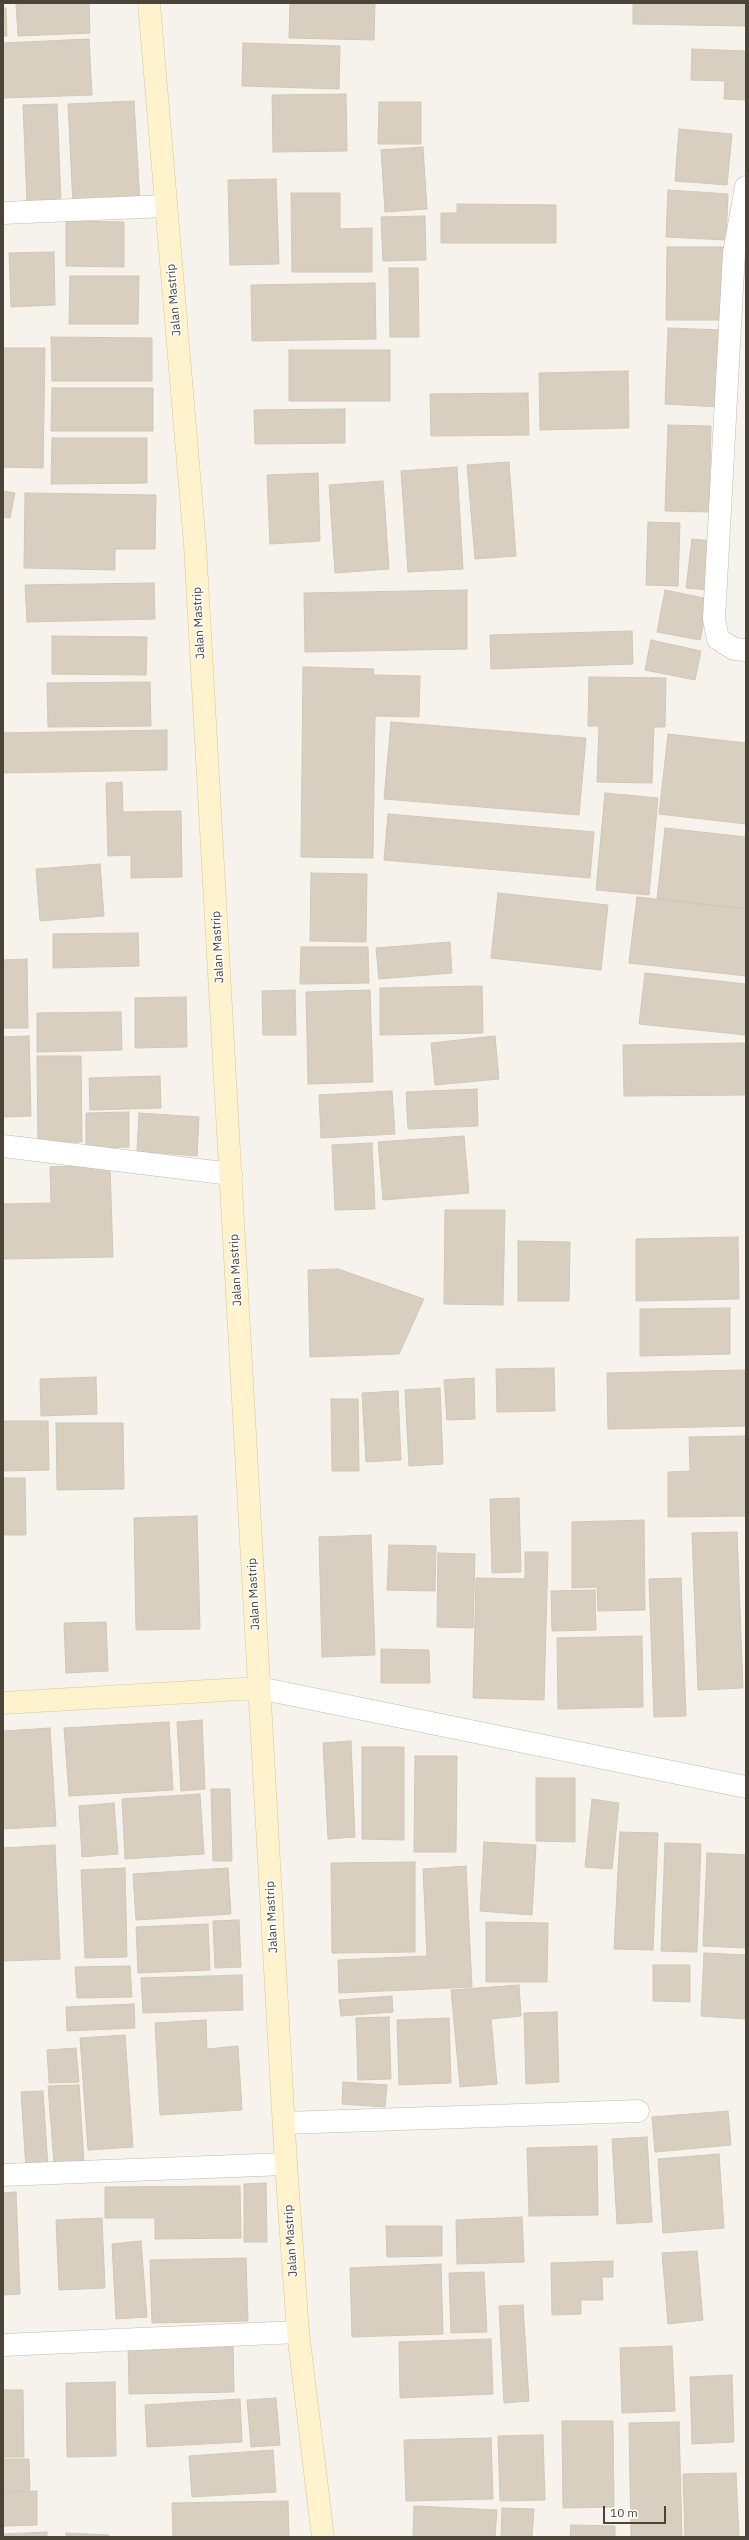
<!DOCTYPE html>
<html>
<head>
<meta charset="utf-8">
<style>
	body { margin:0 }
	#map { position:relative; width:749px; height:2540px; overflow:hidden; background:#f6f3ec; font-family:"IBM Plex Sans",sans-serif }
	canvas { display:block }
	.frame { position:absolute; inset:0; border:4px solid #4b4439; pointer-events:none }
	.scale { position:absolute; left:603px; top:2506px; width:63px; height:18px; box-sizing:border-box; border:2px solid #4b4439; border-top:0; padding-left:5px; font-size:12px; line-height:14px; white-space:nowrap; color:#4b4439; -webkit-text-stroke:3px #fff; paint-order:stroke }
</style>
</head>
<body>
<div id="map">
<canvas width="749" height="2540"></canvas>
<div class="frame"></div>
<div class="scale">10 m</div>
</div>
<script>
const ctx = document.querySelector('canvas').getContext('2d');
ctx.lineJoin = 'round';
function paint(path, color) { ctx.fillStyle = color; ctx.fill(path, 'evenodd'); }
const poly = rows => new Path2D(rows.map(r => 'M' + r).join(''));
function stroke(path, color, width, dash) { ctx.strokeStyle = color; ctx.lineWidth = width; ctx.lineCap = dash ? 'butt' : 'round'; ctx.setLineDash(dash || []); ctx.stroke(path); }
function label(font, color, halo, rows, align = 'center') {
  ctx.font = font + ' "IBM Plex Sans",sans-serif'; ctx.lineWidth = 3; ctx.setLineDash([]); ctx.textBaseline = 'middle'; ctx.strokeStyle = halo; ctx.fillStyle = color; for (const [text, x, y, turn = 0] of rows) {
    ctx.save(); ctx.translate(x, y); ctx.rotate((+turn || 0) * Math.PI / 180); ctx.textAlign = isNaN(turn) ? turn : align; if (halo) ctx.strokeText(text, 0, 0); ctx.fillText(text, 0, 0); ctx.restore();
  }
}
const building = poly([
	[16,3,89,3,90,33,18,36,16,3],
	[290,3,375,3,374,40,289,38,290,3],
	[633,3,746,3,746,26,633,24,633,3],
	[3,8,6,8,7,36,3,36,3,8],
	[89,39,92,95,3,98,3,43,89,39],
	[243,43,340,46,339,89,242,86,243,43],
	[692,49,746,51,746,100,724,99,725,81,691,80,692,49],
	[346,94,347,151,273,152,272,95,346,94],
	[134,101,140,203,73,206,68,104,134,101],
	[379,102,421,102,421,144,378,144,379,102],
	[57,104,61,203,27,204,23,105,57,104],
	[679,129,732,134,727,185,675,181,679,129],
	[423,147,427,209,385,212,381,150,423,147],
	[276,179,279,264,230,265,228,180,276,179],
	[668,190,728,194,726,240,666,237,668,190],
	[291,193,340,193,340,229,372,228,372,272,292,272,291,193],
	[457,204,556,205,556,243,441,243,441,213,457,213,457,204],
	[425,216,426,260,383,261,381,217,425,216],
	[66,221,124,222,124,267,66,266,66,221],
	[667,247,724,247,724,320,666,320,667,247],
	[54,252,55,305,11,307,9,253,54,252],
	[389,268,418,268,419,337,390,337,389,268],
	[70,276,139,276,138,324,69,324,70,276],
	[375,283,376,339,252,341,251,285,375,283],
	[668,328,722,330,719,407,665,404,668,328],
	[51,337,152,338,152,381,52,381,51,337],
	[3,348,45,348,43,468,3,467,3,348],
	[289,350,390,350,390,401,289,401,289,350],
	[628,371,629,428,540,430,539,373,628,371],
	[52,388,153,388,153,431,51,431,52,388],
	[528,393,529,435,431,436,430,394,528,393],
	[345,409,345,443,255,444,254,410,345,409],
	[668,425,711,426,709,512,665,511,668,425],
	[52,438,147,438,147,483,51,484,52,438],
	[509,462,516,556,475,559,467,465,509,462],
	[457,467,463,569,408,572,401,471,457,467],
	[318,473,320,541,270,544,267,475,318,473],
	[383,481,389,569,335,573,329,485,383,481],
	[3,491,15,493,10,518,3,517,3,491],
	[25,493,156,495,155,549,115,549,115,570,24,568,25,493],
	[648,522,680,523,678,586,646,585,648,522],
	[692,539,714,541,708,590,686,588,692,539],
	[154,583,155,619,27,622,25,585,154,583],
	[467,590,467,649,305,652,304,593,467,590],
	[665,590,709,599,700,640,657,632,665,590],
	[632,631,633,664,491,669,490,635,632,631],
	[52,636,147,637,146,675,52,674,52,636],
	[651,640,701,651,695,680,645,670,651,640],
	[303,667,374,669,373,675,420,676,419,717,375,716,373,858,301,857,303,667],
	[589,677,666,678,665,727,654,727,652,783,597,782,599,726,588,726,589,677],
	[150,682,151,726,48,727,47,683,150,682],
	[391,722,586,738,579,815,384,799,391,722],
	[167,730,167,770,3,773,3,733,167,730],
	[668,734,746,743,746,824,659,814,668,734],
	[122,782,123,812,181,811,182,877,131,878,131,855,108,856,106,783,122,782],
	[605,793,658,798,649,895,596,890,605,793],
	[388,814,594,832,590,878,384,860,388,814],
	[665,828,746,837,746,909,657,899,665,828],
	[100,864,104,916,40,921,36,869,100,864],
	[311,873,367,874,366,942,310,941,311,873],
	[498,893,608,905,601,970,491,958,498,893],
	[637,897,746,909,746,976,629,963,637,897],
	[138,933,139,966,53,968,53,934,138,933],
	[450,942,452,973,379,979,376,948,450,942],
	[301,947,368,947,369,983,300,984,301,947],
	[27,959,28,1028,3,1028,3,960,27,959],
	[645,973,746,984,746,1035,639,1024,645,973],
	[482,986,483,1033,380,1035,380,988,482,986],
	[295,990,296,1035,263,1035,262,991,295,990],
	[370,990,373,1082,308,1084,306,992,370,990],
	[186,997,187,1047,135,1048,135,998,186,997],
	[121,1012,122,1050,37,1052,37,1013,121,1012],
	[29,1036,31,1116,3,1117,3,1037,29,1036],
	[495,1036,499,1079,435,1085,431,1043,495,1036],
	[746,1043,746,1095,624,1096,623,1045,746,1043],
	[37,1056,81,1056,82,1142,38,1143,37,1056],
	[160,1076,161,1108,90,1110,89,1078,160,1076],
	[477,1089,478,1126,408,1129,406,1092,477,1089],
	[392,1091,395,1134,321,1138,319,1095,392,1091],
	[129,1112,129,1147,86,1148,86,1113,129,1112],
	[139,1113,199,1117,197,1156,137,1151,139,1113],
	[464,1136,469,1193,383,1200,378,1142,464,1136],
	[372,1143,375,1209,335,1210,332,1145,372,1143],
	[110,1165,113,1257,3,1259,3,1204,51,1203,50,1167,110,1165],
	[445,1210,505,1210,503,1305,444,1304,445,1210],
	[738,1237,739,1299,636,1301,636,1239,738,1237],
	[518,1241,570,1242,569,1301,518,1301,518,1241],
	[338,1269,424,1299,399,1354,310,1357,308,1270,338,1269],
	[730,1308,730,1354,640,1356,640,1309,730,1308],
	[554,1368,555,1411,497,1412,496,1369,554,1368],
	[746,1370,746,1426,608,1429,607,1373,746,1370],
	[96,1377,97,1414,41,1416,40,1379,96,1377],
	[474,1378,475,1419,447,1420,444,1380,474,1378],
	[440,1388,443,1464,409,1466,405,1390,440,1388],
	[398,1391,401,1460,366,1462,362,1393,398,1391],
	[331,1399,358,1399,359,1471,332,1471,331,1399],
	[3,1421,48,1421,49,1470,3,1471,3,1421],
	[56,1423,123,1423,124,1489,57,1490,56,1423],
	[746,1436,746,1516,668,1517,668,1472,690,1471,689,1437,746,1436],
	[3,1478,25,1478,26,1535,3,1535,3,1478],
	[519,1498,521,1572,492,1573,490,1499,519,1498],
	[197,1516,200,1629,136,1630,134,1518,197,1516],
	[644,1520,645,1610,598,1611,597,1587,572,1588,572,1522,644,1520],
	[737,1532,743,1688,698,1690,692,1533,737,1532],
	[371,1535,375,1655,322,1657,319,1537,371,1535],
	[389,1545,436,1546,435,1591,387,1590,389,1545],
	[525,1552,548,1552,544,1700,473,1698,476,1578,525,1579,525,1552],
	[438,1553,475,1554,473,1628,437,1627,438,1553],
	[681,1578,686,1716,654,1717,649,1579,681,1578],
	[595,1590,596,1630,552,1631,551,1591,595,1590],
	[106,1622,108,1671,66,1673,64,1623,106,1622],
	[642,1636,643,1707,558,1709,557,1638,642,1636],
	[381,1649,429,1650,430,1683,381,1683,381,1649],
	[202,1720,205,1789,181,1791,177,1722,202,1720],
	[169,1722,173,1790,69,1796,64,1728,169,1722],
	[50,1728,56,1826,3,1829,3,1731,50,1728],
	[351,1741,355,1837,328,1839,323,1743,351,1741],
	[362,1747,404,1747,404,1840,362,1839,362,1747],
	[415,1756,457,1756,456,1852,414,1852,415,1756],
	[536,1778,575,1778,575,1842,536,1841,536,1778],
	[211,1789,230,1789,232,1861,213,1861,211,1789],
	[200,1794,204,1854,125,1859,122,1799,200,1794],
	[592,1799,619,1803,612,1869,585,1867,592,1799],
	[114,1803,118,1854,82,1857,79,1806,114,1803],
	[620,1832,658,1833,653,1950,614,1949,620,1832],
	[484,1842,536,1845,532,1915,480,1911,484,1842],
	[665,1843,701,1844,697,1952,661,1951,665,1843],
	[55,1845,60,1959,3,1961,3,1848,55,1845],
	[707,1853,746,1855,746,1948,703,1946,707,1853],
	[415,1862,415,1952,332,1953,331,1863,415,1862],
	[466,1866,472,1987,339,1993,338,1960,427,1956,423,1869,466,1866],
	[125,1868,127,1957,85,1958,81,1870,125,1868],
	[228,1868,231,1914,136,1920,133,1874,228,1868],
	[239,1920,241,1967,215,1968,213,1921,239,1920],
	[486,1922,548,1923,547,1982,486,1982,486,1922],
	[208,1924,210,1970,138,1973,136,1927,208,1924],
	[704,1953,746,1955,746,2019,701,2016,704,1953],
	[653,1965,690,1965,690,2002,653,2001,653,1965],
	[130,1966,132,1997,77,1998,75,1967,130,1966],
	[242,1975,243,2010,143,2013,141,1978,242,1975],
	[519,1985,521,2016,491,2019,497,2084,460,2087,451,1990,519,1985],
	[392,1996,393,2012,341,2016,339,2000,392,1996],
	[134,2004,135,2028,67,2031,66,2007,134,2004],
	[557,2012,559,2082,526,2084,524,2013,557,2012],
	[389,2017,391,2079,358,2080,356,2018,389,2017],
	[449,2018,451,2083,399,2085,397,2020,449,2018],
	[206,2020,207,2049,238,2046,242,2110,160,2115,155,2023,206,2020],
	[125,2035,133,2147,88,2150,80,2038,125,2035],
	[76,2048,79,2082,49,2083,47,2050,76,2048],
	[343,2082,387,2085,385,2107,342,2104,343,2082],
	[79,2085,84,2162,54,2164,48,2086,79,2085],
	[43,2091,48,2168,26,2169,21,2092,43,2091],
	[728,2111,731,2145,655,2152,652,2117,728,2111],
	[647,2137,652,2222,617,2224,612,2139,647,2137],
	[597,2146,598,2215,529,2216,527,2148,597,2146],
	[719,2154,724,2228,663,2233,658,2159,719,2154],
	[266,2183,267,2242,244,2242,244,2184,266,2183],
	[240,2186,241,2238,155,2239,155,2218,105,2218,105,2187,240,2186],
	[16,2192,20,2294,3,2295,3,2193,16,2192],
	[522,2217,524,2262,457,2264,456,2220,522,2217],
	[102,2218,105,2288,59,2290,56,2220,102,2218],
	[386,2226,442,2226,442,2256,387,2257,386,2226],
	[141,2241,147,2317,116,2319,112,2244,141,2241],
	[697,2251,703,2320,668,2324,662,2253,697,2251],
	[246,2258,248,2321,152,2323,150,2260,246,2258],
	[613,2261,613,2277,602,2277,603,2300,581,2300,581,2314,552,2315,551,2263,613,2261],
	[441,2264,443,2334,352,2337,350,2268,441,2264],
	[484,2272,487,2332,451,2333,449,2273,484,2272],
	[523,2305,529,2401,504,2403,499,2306,523,2305],
	[491,2339,493,2394,400,2398,399,2342,491,2339],
	[233,2340,234,2392,129,2394,128,2343,233,2340],
	[672,2346,675,2411,622,2413,620,2348,672,2346],
	[732,2375,734,2442,692,2444,690,2377,732,2375],
	[115,2382,116,2456,67,2457,66,2383,115,2382],
	[3,2390,23,2390,24,2457,3,2457,3,2390],
	[276,2398,280,2445,251,2447,247,2400,276,2398],
	[240,2399,242,2442,147,2447,145,2405,240,2399],
	[562,2421,613,2421,614,2507,563,2508,562,2421],
	[679,2422,682,2537,631,2537,629,2423,679,2422],
	[543,2435,545,2500,500,2501,498,2436,543,2435],
	[491,2438,493,2499,406,2501,404,2440,491,2438],
	[273,2450,276,2492,192,2497,189,2456,273,2450],
	[3,2459,29,2459,30,2490,3,2491,3,2459],
	[736,2473,739,2537,685,2537,683,2474,736,2473],
	[37,2491,37,2525,3,2526,3,2492,37,2491],
	[288,2501,289,2537,173,2537,172,2503,288,2501],
	[414,2506,497,2510,495,2537,413,2537,414,2506],
	[502,2508,534,2509,532,2537,501,2537,502,2508],
	[571,2525,615,2526,615,2537,570,2537,571,2525],
	[47,2532,47,2537,3,2537,3,2534,47,2532],
	[66,2533,109,2535,109,2537,66,2537,66,2533]
]);
const street = poly([
	[746,187,734,253,714,619,718,639,734,649,746,650],
	[3,213,166,206],
	[3,1146,231,1174],
	[259,1688,746,1787],
	[284,2123,638,2111],
	[3,2175,286,2164],
	[3,2345,298,2332]
]);
const secondary = poly([
	[149,3,195,545,286,2164,298,2332,323,2537],
	[3,1703,259,1688]
]);
const streetNames = [
	["Jalan Mastrip",174,300,-95],
	["Jalan Mastrip",199,623,-93],
	["Jalan Mastrip",218,947,-93],
	["Jalan Mastrip",236,1270,-93],
	["Jalan Mastrip",254,1594,-93],
	["Jalan Mastrip",272,1917,-93],
	["Jalan Mastrip",291,2241,-94]
];
paint(building, '#d8cfc1');
stroke(building, '#d3c7b4', 1);
stroke(street, '#c2bbae', 23);
stroke(secondary, '#d6c79b', 23);
stroke(street, '#fff', 22);
stroke(secondary, '#fff3cd', 22);
label('12px', '#4b4439', '#fff', streetNames);
</script>
</body>
</html>
